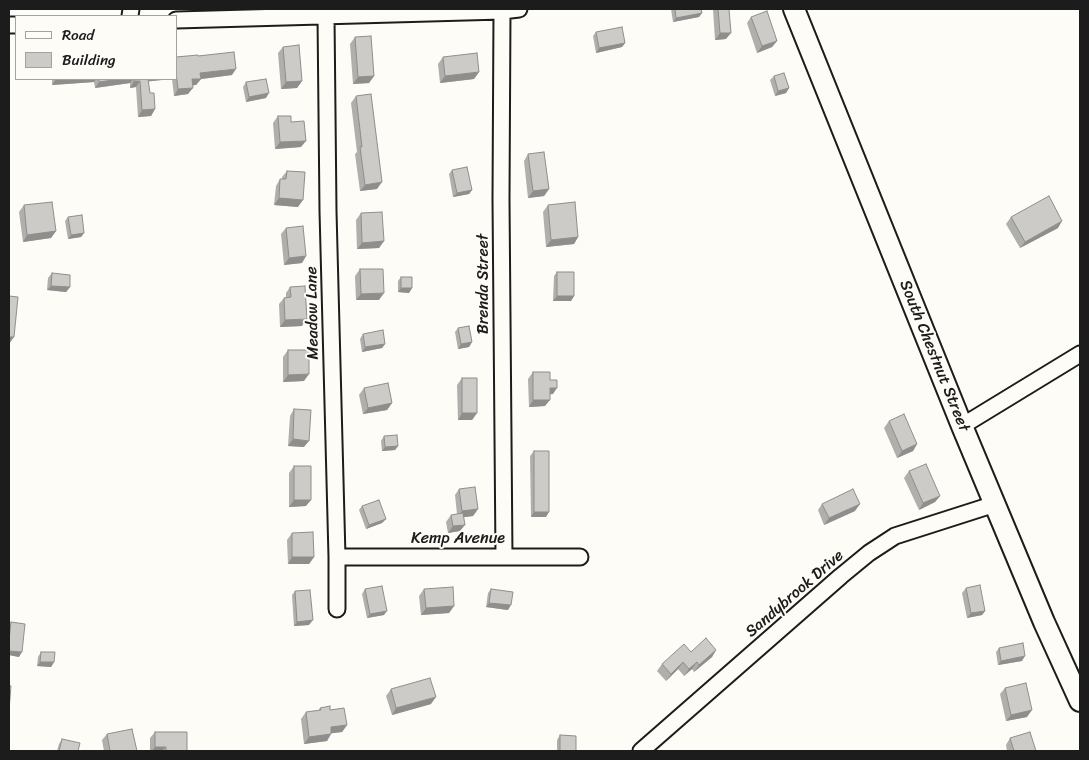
<!DOCTYPE html>
<html>
<head>
<meta charset="utf-8">
<style>
	body { margin:0 }
	#map { position:relative; width:1089px; height:760px; overflow:hidden; background:#fdfcf7; font-family:Sriracha,sans-serif }
	canvas { display:block }
	.frame { position:absolute; inset:0; border:10px solid #1c1c1c; pointer-events:none }
	.legend { position:absolute; left:15px; top:15px; width:162px; height:65px; box-sizing:border-box; background:#fdfcf7; border:1px solid #a3a29f; margin:0; padding:6px 9px; list-style:none; font-size:15px; color:#1c1c1c }
	.legend li { display:flex; align-items:center; gap:10px; height:25px }
	.legend b { width:25px; border:1px solid #a3a29f }
</style>
</head>
<body>
<div id="map">
<canvas width="1089" height="760"></canvas>
<div class="frame"></div>
<ul class="legend">
<li><b style="height:6px;background:#fdfcf7"></b>Road</li>
<li><b style="height:14px;background:#cccbc8"></b>Building</li>
</ul>
</div>
<script>
const ctx = document.querySelector('canvas').getContext('2d');
ctx.lineJoin = 'round';
const poly = rows => new Path2D(rows.map(r => 'M' + r).join(''));
function stroke(path, color, width, dash) { ctx.strokeStyle = color; ctx.lineWidth = width; ctx.lineCap = dash ? 'butt' : 'round'; ctx.setLineDash(dash || []); ctx.stroke(path); }
function paint(path, color) { ctx.fillStyle = color; ctx.fill(path, 'evenodd'); }
function label(font, color, halo, rows, align = 'center') {
  ctx.font = font + ' Sriracha,sans-serif'; ctx.lineWidth = 4; ctx.setLineDash([]); ctx.textBaseline = 'middle'; ctx.strokeStyle = halo; ctx.fillStyle = color; for (const [text, x, y, turn = 0] of rows) {
    ctx.save(); ctx.translate(x, y); ctx.rotate((+turn || 0) * Math.PI / 180); ctx.textAlign = isNaN(turn) ? turn : align; if (halo) ctx.strokeText(text, 0, 0); ctx.fillText(text, 0, 0); ctx.restore();
  }
}
const minor = poly([
	[502,11,501,199,504,557],
	[130,16,131,9],
	[326,16,328,211,337,557,337,609],
	[176,20,502,11,519,9],
	[9,25,16,25],
	[962,426,1080,354],
	[337,557,580,557],
	[641,751,841,576,869,553,895,536,995,504]
]);
const major = poly([
	[794,9,962,426,1044,622,1080,701]
]);
const wall = poly([
	[671,9,701,9,702,13,699,17,673,22],
	[713,9,729,9,726,39,715,40],
	[751,17,777,41,772,47,757,53,747,23],
	[596,32,625,43,622,47,596,53,593,36],
	[355,37,374,76,369,83,353,84,350,44],
	[283,47,302,81,297,88,281,89,278,53],
	[198,56,232,75,201,79,196,85,193,85,188,94,174,96,172,79,176,79,176,57],
	[443,57,479,72,474,79,440,83,438,64],
	[774,76,789,88,786,93,775,96,770,80],
	[52,79,172,79,148,81,150,93,155,109,151,116,138,117,136,87,130,88,130,83,95,88,94,82,52,85],
	[246,82,266,98,246,102,243,87],
	[356,96,377,189,360,191,355,154,357,152,351,103],
	[278,116,291,122,301,147,275,149,273,123],
	[528,154,549,189,544,196,528,198,524,161],
	[452,170,472,190,469,194,453,197,449,174],
	[287,171,298,207,274,205,276,186,280,179,282,179,282,177],
	[24,205,56,231,51,238,23,242,19,212],
	[548,205,578,237,574,244,546,247,543,212],
	[361,213,384,241,379,248,357,249,356,220],
	[68,217,84,233,81,237,68,239,65,221],
	[1011,217,1058,228,1020,248,1006,224],
	[286,228,306,256,302,263,284,265,281,234],
	[360,269,379,300,356,300,355,276],
	[557,272,574,296,571,301,553,301,554,276],
	[52,273,70,287,66,292,47,290,48,278],
	[401,277,412,288,409,293,398,292,398,281],
	[290,287,302,326,280,327,279,304,284,298,286,297,286,293],
	[458,328,472,342,469,347,458,349,455,332],
	[363,334,385,344,382,348,362,352,360,339],
	[288,350,304,381,283,382,283,357],
	[533,372,550,380,553,394,550,394,545,406,529,407,528,379],
	[462,378,477,413,472,420,458,420,457,385],
	[364,388,392,403,387,410,363,414,359,395],
	[294,409,304,447,288,446,290,416],
	[889,421,917,444,913,451,897,458,884,428],
	[384,436,398,446,395,450,382,451,381,441],
	[534,451,546,517,531,517,530,456],
	[294,466,306,506,289,507,289,473],
	[909,471,940,496,935,502,919,510,904,478],
	[459,489,478,509,473,516,464,517,460,531,448,533,446,522,451,515,457,514,455,495],
	[822,504,855,511,824,525,818,510],
	[362,506,386,519,382,523,366,529,359,510],
	[292,533,314,557,309,564,288,564,287,540],
	[966,588,985,611,982,615,967,618,962,593],
	[365,589,384,615,367,618,362,594],
	[424,589,454,606,449,613,421,615,419,596],
	[491,589,508,610,486,607,488,593],
	[295,591,309,625,294,626,292,595],
	[11,622,19,657,9,655,9,625],
	[999,648,1022,661,998,665,996,652],
	[716,650,712,657,694,672,692,669,684,676,678,669,666,681,657,671,662,664],
	[41,652,54,662,51,667,37,666,38,657],
	[1005,688,1027,717,1006,721,1000,694],
	[391,689,431,704,392,715,386,696],
	[320,708,330,710,347,725,342,732,331,733,327,741,304,744,301,719,306,712,318,711],
	[155,732,187,751,150,751,150,738],
	[107,734,137,751,104,751,102,740],
	[560,735,576,751,557,751,557,740],
	[1010,738,1036,751,1007,751,1006,745],
	[62,739,78,751,57,751,59,744]
]);
const shadedWall = poly([
	[702,13,699,17,673,22,676,18],
	[720,33,731,33,726,39,715,40],
	[777,41,772,47,757,53,762,46],
	[625,43,622,47,596,53,599,48],
	[236,69,232,75,201,79,196,85,188,86,192,79,200,73],
	[479,72,474,79,440,83,445,76],
	[374,76,369,83,353,84,358,77],
	[56,79,96,79,94,82,52,85],
	[120,79,133,79,130,83,95,88,99,82],
	[145,79,172,79,143,82],
	[134,81,140,81,136,87,130,88],
	[302,81,297,88,281,89,286,82],
	[193,88,188,94,174,96,178,89],
	[789,88,786,93,775,96,778,91],
	[269,93,266,98,246,102,249,97],
	[155,109,151,116,138,117,142,110],
	[306,141,301,147,275,149,280,142],
	[382,182,377,189,360,191,365,185],
	[549,189,544,196,528,198,533,191],
	[472,190,469,194,453,197,457,193],
	[279,198,303,200,298,207,274,205],
	[1062,221,1058,228,1020,248,1025,242],
	[56,231,51,238,23,242,27,235],
	[84,233,81,237,68,239,71,235],
	[578,237,574,244,546,247,551,240],
	[384,241,379,248,357,249,362,243],
	[306,256,302,263,284,265,289,258],
	[51,286,70,287,66,292,47,290],
	[401,288,412,288,409,293,398,292],
	[384,293,379,300,356,300,361,294],
	[557,296,574,296,571,301,553,301],
	[307,319,302,326,280,327,285,320],
	[9,337,14,337,9,344],
	[472,342,469,347,458,349,461,344],
	[385,344,382,348,362,352,365,347],
	[309,374,304,381,283,382,288,375],
	[550,388,557,388,553,394,545,395],
	[533,400,550,400,545,406,529,407],
	[392,403,387,410,363,414,368,408],
	[462,413,477,413,472,420,458,420],
	[293,439,309,441,304,447,288,446],
	[917,444,913,451,897,458,902,451],
	[398,446,395,450,382,451,385,447],
	[940,496,935,502,919,510,923,503],
	[294,500,311,500,306,506,289,507],
	[860,504,855,511,824,525,829,518],
	[478,509,473,516,458,518,462,511],
	[534,512,549,512,546,517,531,517],
	[386,519,382,523,366,529,369,525],
	[465,525,460,531,448,533,453,526],
	[292,557,314,557,309,564,288,564],
	[489,603,511,605,508,610,486,607],
	[454,606,449,613,421,615,426,608],
	[387,611,384,615,367,618,370,614],
	[985,611,982,615,967,618,971,613],
	[313,620,309,625,294,626,297,622],
	[716,650,712,657,694,672,699,665],
	[9,651,22,652,19,657,9,655],
	[1025,656,1022,661,998,665,1001,661],
	[40,662,54,662,51,667,37,666],
	[683,662,678,669,666,681,671,674],
	[697,662,692,669,684,676,689,669],
	[436,697,431,704,392,715,396,708],
	[1032,710,1027,717,1006,721,1011,715],
	[347,725,342,732,326,734,331,727],
	[331,734,327,741,304,744,309,737],
	[155,747,166,747,162,751,152,751]
]);
const building = poly([
	[675,9,701,9,702,13,676,18,675,9],
	[718,9,729,9,731,33,720,33,718,9],
	[767,11,777,41,762,46,751,17,767,11],
	[622,27,625,43,599,48,596,32,622,27],
	[371,36,374,76,358,77,355,37,371,36],
	[299,45,302,81,286,82,283,47,299,45],
	[234,52,236,69,200,73,201,79,192,79,193,88,178,89,176,72,176,57,198,55,198,56,234,52],
	[477,53,479,72,445,76,443,57,477,53],
	[784,73,789,88,778,91,774,76,784,73],
	[99,79,120,79,99,82,99,79],
	[134,79,148,79,150,93,154,93,155,109,142,110,140,81,134,81,134,79],
	[266,79,269,93,249,97,246,82,266,79],
	[371,94,382,182,365,185,360,147,362,147,356,96,371,94],
	[278,116,291,116,291,122,304,121,306,141,280,142,278,116],
	[544,152,549,189,533,191,528,154,544,152],
	[467,167,472,190,457,193,452,170,467,167],
	[287,171,305,172,303,200,279,198,280,179,286,179,287,171],
	[1049,196,1062,221,1025,242,1011,217,1049,196],
	[52,202,56,231,27,235,24,205,52,202],
	[575,202,578,237,551,240,548,205,575,202],
	[382,212,384,241,362,243,361,213,382,212],
	[82,215,84,233,71,235,68,217,82,215],
	[303,226,306,256,289,258,286,228,303,226],
	[360,269,383,269,384,293,361,294,360,269],
	[557,272,574,272,574,296,557,296,557,272],
	[52,273,70,275,70,287,51,286,52,273],
	[401,277,412,277,412,288,401,288,401,277],
	[305,286,307,319,285,320,284,298,291,297,290,287,305,286],
	[9,296,18,297,14,337,9,337,9,296],
	[469,326,472,342,461,344,458,328,469,326],
	[383,330,385,344,365,347,363,334,383,330],
	[288,350,309,350,309,374,288,375,288,350],
	[533,372,550,372,550,380,557,380,557,388,550,388,550,400,533,400,533,372],
	[462,378,477,378,477,413,462,413,462,378],
	[388,383,392,403,368,408,364,388,388,383],
	[294,409,311,410,309,441,293,439,294,409],
	[904,414,917,444,902,451,889,421,904,414],
	[397,435,398,446,385,447,384,436,397,435],
	[534,451,549,451,549,512,534,512,534,451],
	[926,464,940,496,923,503,909,471,926,464],
	[294,466,311,466,311,500,294,500,294,466],
	[475,487,478,509,462,511,459,489,475,487],
	[853,489,860,504,829,518,822,504,853,489],
	[379,500,386,519,369,525,362,506,379,500],
	[463,513,465,525,453,526,451,515,463,513],
	[313,532,314,557,292,557,292,533,313,532],
	[980,585,985,611,971,613,966,588,980,585],
	[382,586,387,611,370,614,365,589,382,586],
	[453,587,454,606,426,608,424,589,453,587],
	[491,589,513,592,511,605,489,603,491,589],
	[310,590,313,620,297,622,295,591,310,590],
	[11,622,25,624,22,652,9,651,9,640,11,622],
	[706,638,716,650,699,665,697,662,689,669,683,662,671,674,662,664,684,644,691,652,706,638],
	[1023,643,1025,656,1001,661,999,648,1023,643],
	[41,652,55,652,54,662,40,662,41,652],
	[430,678,436,697,396,708,391,689,430,678],
	[1026,683,1032,710,1011,715,1005,688,1026,683],
	[9,685,11,686,9,710,9,685],
	[330,706,330,710,344,708,347,725,331,727,331,734,309,737,306,712,321,710,320,708,330,706],
	[132,729,137,751,110,751,107,734,132,729],
	[155,732,187,732,187,751,166,751,166,747,155,747,155,732],
	[1030,732,1036,751,1014,751,1010,738,1030,732],
	[560,735,576,736,576,751,560,751,560,735],
	[62,739,80,743,78,751,59,751,62,739]
]);
const streetNames = [
	["Brenda Street",484,284,-90],
	["Meadow Lane",313,313,-91],
	["South Chestnut Street",934,356,68],
	["Kemp Avenue",458,539],
	["Sandybrook Drive",795,594,-41]
];
stroke(minor, '#1c1c1c', 19);
stroke(major, '#1c1c1c', 24);
stroke(minor, '#fdfcf7', 15);
stroke(major, '#fdfcf7', 20);
paint(wall, '#afafac');
paint(shadedWall, '#8f8e8c');
paint(building, '#cccbc8');
stroke(building, '#8f8e8c', 1);
label('16px', '#1c1c1c', '#fdfcf7', streetNames);
</script>
</body>
</html>
